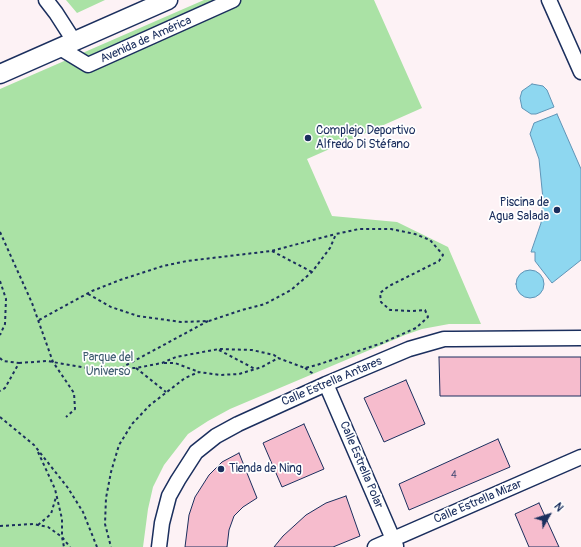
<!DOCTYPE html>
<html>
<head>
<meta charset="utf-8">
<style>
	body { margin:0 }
	#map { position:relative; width:581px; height:547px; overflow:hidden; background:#fdf2f5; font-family:Pangolin,sans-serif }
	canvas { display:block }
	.north { position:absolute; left:529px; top:495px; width:40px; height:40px; -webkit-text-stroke:3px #fff; paint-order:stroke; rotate:51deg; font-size:11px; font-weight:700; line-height:16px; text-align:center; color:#1b2f5e }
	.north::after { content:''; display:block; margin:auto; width:14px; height:18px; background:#1b2f5e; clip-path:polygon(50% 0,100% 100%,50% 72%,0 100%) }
</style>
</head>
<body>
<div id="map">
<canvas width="581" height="547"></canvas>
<div class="north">N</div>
</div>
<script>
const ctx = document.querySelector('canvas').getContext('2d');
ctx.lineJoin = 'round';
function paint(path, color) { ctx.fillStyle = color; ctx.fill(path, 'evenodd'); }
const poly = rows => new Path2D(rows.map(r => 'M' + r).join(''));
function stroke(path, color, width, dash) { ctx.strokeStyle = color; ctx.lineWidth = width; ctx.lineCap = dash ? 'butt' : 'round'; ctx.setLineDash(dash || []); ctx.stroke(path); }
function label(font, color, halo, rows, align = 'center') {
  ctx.font = font + ' Pangolin,sans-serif'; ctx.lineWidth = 3.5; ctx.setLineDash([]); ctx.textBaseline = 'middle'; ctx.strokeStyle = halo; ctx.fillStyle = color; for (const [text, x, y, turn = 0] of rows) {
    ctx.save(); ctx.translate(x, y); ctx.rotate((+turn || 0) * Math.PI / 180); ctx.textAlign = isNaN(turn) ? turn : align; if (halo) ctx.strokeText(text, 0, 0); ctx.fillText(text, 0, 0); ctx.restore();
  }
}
const green = poly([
	[66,0,105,0,77,13],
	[204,0,374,0,422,108,307,159,332,216,397,222,448,247,481,324,449,324,422,329,405,335,230,409,208,421,188,434,164,465,153,487,148,509,143,547,0,547,0,89]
]);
const water = poly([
	[532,84,543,86,547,90,554,107,536,114,531,114,522,108,520,98,522,91,532,84],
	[557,114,581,169,581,260,552,283,535,261,535,252,531,252,541,223,543,199,539,159,530,134,534,123,557,114],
	'516 284a14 14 0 1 1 28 0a14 14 0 1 1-28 0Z'
]);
const building = poly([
	[439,357,581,357,581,396,440,396,439,357],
	[406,380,425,424,384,442,364,398,406,380],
	[304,424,324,469,282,487,263,443,304,424],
	[498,439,510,467,409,510,399,484,498,439],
	[239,453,257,498,243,507,234,516,229,530,227,547,185,547,189,515,195,497,209,475,222,462,239,453],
	[346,496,360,536,333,547,274,547,283,536,306,515,326,503,346,496],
	[539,503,559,547,529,547,515,514,539,503]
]);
const path = poly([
	[0,232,32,303,53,362,74,393,75,409,66,417],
	[272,251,312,272],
	[0,281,6,299,5,324,0,335],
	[88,294,111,307,138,316,181,322,209,321,242,310,265,304,291,290,312,272,330,248,336,234,359,229,391,229,415,234,430,240,443,255,439,261,389,286,380,293,381,302,390,310,412,311,425,310,428,317,416,328,382,343,317,365,305,368,278,358,262,367,239,374,220,375,199,372,185,378,150,405,132,424,119,445,111,472,106,498,105,524,111,547],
	[39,320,92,291,120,280,163,266,187,261,271,251,336,234],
	[219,350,255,369],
	[0,358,3,361,19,363,5,388,0,391],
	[19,363,47,361,87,368,136,368,162,363,176,357,219,349,252,350,274,355,278,358],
	[164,363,175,363,199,372],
	[121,368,208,321],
	[136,368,166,392],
	[305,368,312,373,313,376],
	[0,417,34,445,68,488,83,512,97,547],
	[38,452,55,489,62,519,62,537,70,547],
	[38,525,51,514,56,497],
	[0,526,33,524,48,527,62,537,64,547]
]);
const minor = poly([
	[46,0,56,13,74,41],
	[549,0,581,72],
	[60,48,88,65,233,0],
	[326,384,396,546],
	[159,547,162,523,169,496,178,480,196,452,216,436,238,424,326,384,409,349,444,339,453,339,581,338],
	[375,547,581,457]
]);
const major = poly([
	[0,74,168,0]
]);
const markers = [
	[308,138,4,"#1b2f5e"],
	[557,210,4,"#1b2f5e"],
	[221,469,4,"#1b2f5e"]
];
const numberNames = [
	["4",454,475]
];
const streetNames = [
	["Avenida de América",146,40,-24],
	["Calle Estrella Antares",332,382,-23],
	["Calle Estrella Polar",361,465,67],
	["Calle Estrella Mizar",478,502,-23]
];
const poiNames = [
	["Complejo Deportivo",316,131],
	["Alfredo Di Stéfano",316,145],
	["Piscina de",549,203,"right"],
	["Agua Salada",549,217,"right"],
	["Tienda de Ning",229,469]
];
const parkNames = [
	["Parque del",108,358],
	["Universo",108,372]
];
paint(green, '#aae2a5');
paint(water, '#8ed7f0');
stroke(water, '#6094b6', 1);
paint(building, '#f6bccd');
stroke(building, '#1b2f5e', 1);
stroke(minor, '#1b2f5e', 17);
stroke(major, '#1b2f5e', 21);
stroke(path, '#1b2f5e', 2, [3, 3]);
stroke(minor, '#fff', 14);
stroke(major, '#fff', 18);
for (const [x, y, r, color] of markers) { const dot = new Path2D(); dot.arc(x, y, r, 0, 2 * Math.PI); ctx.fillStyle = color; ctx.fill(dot); stroke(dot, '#fff', 1.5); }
label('10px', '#52527a', null, numberNames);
label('12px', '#1b2f5e', '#fff', streetNames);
label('12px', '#1b2f5e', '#fff', poiNames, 'left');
label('12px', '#3f5c70', '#fff', parkNames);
</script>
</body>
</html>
